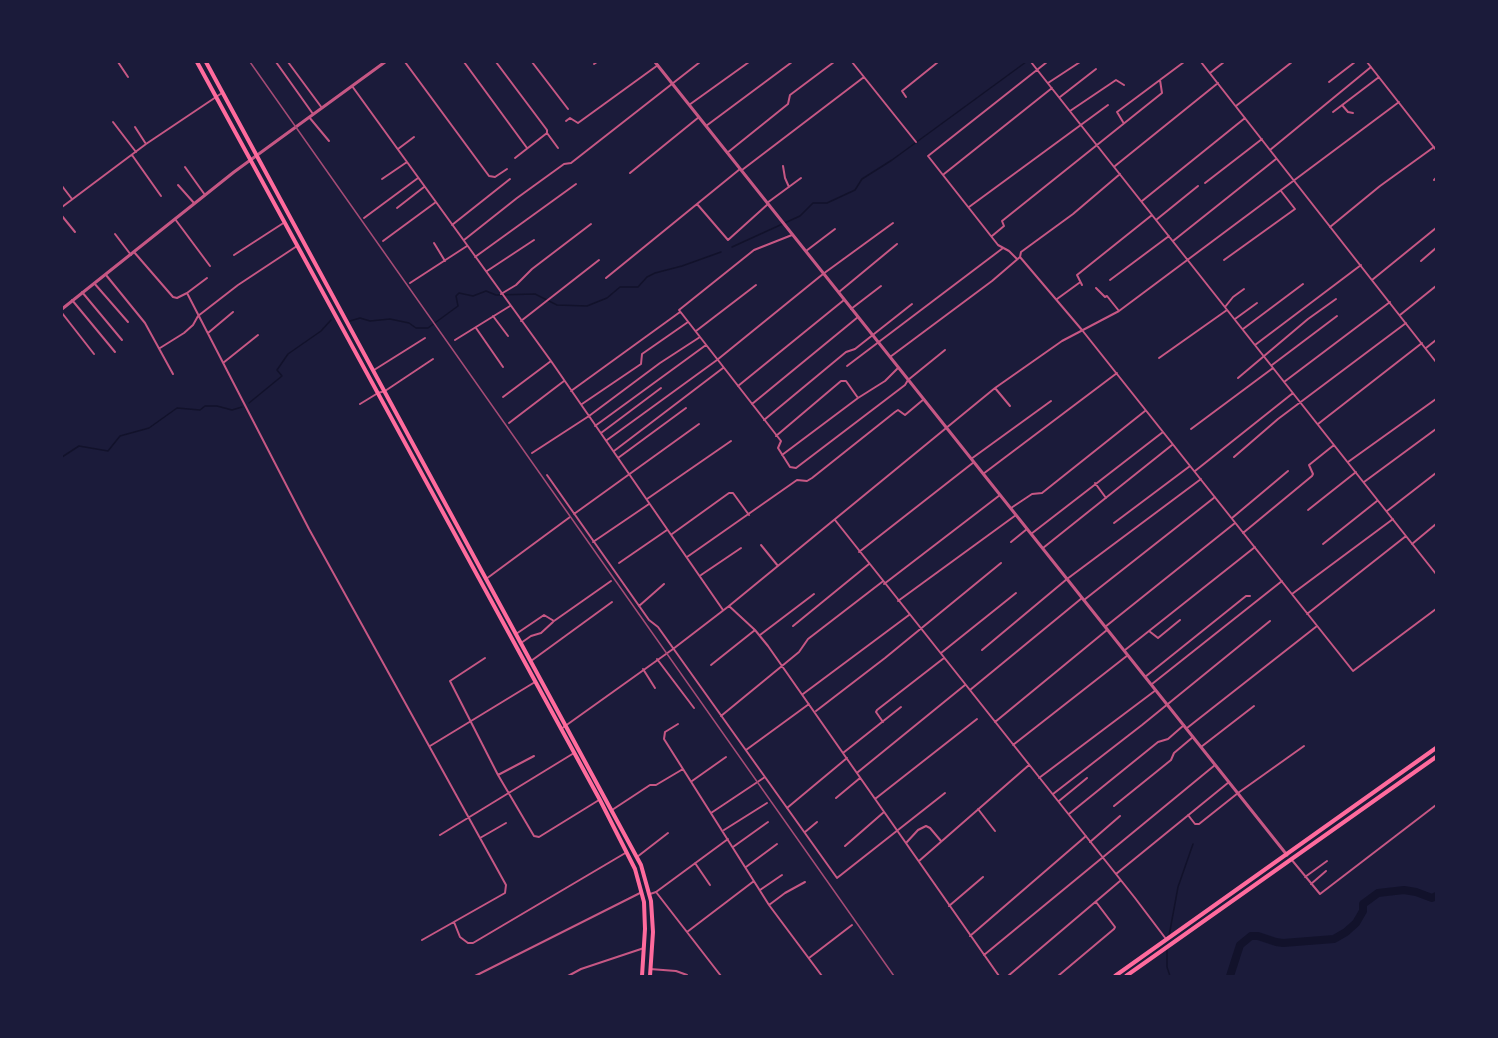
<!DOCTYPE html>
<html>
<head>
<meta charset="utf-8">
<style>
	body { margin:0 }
	#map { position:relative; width:1498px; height:1038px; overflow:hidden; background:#1b1b3a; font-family:Quicksand,sans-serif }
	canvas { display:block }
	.frame { position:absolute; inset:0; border:63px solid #1b1b3a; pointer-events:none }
</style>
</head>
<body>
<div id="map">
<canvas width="1498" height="1038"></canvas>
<div class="frame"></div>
</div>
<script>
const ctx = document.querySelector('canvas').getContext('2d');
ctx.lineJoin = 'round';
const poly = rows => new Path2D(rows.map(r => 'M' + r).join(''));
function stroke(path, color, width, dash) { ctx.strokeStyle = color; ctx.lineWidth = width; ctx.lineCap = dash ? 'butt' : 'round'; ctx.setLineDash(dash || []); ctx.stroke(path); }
const stream = poly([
	[732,247,800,216,813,203,827,203,855,190,862,179,892,160,1026,62],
	[350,321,360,318,370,321,390,319,409,323,416,328,428,328,458,306,456,296,459,293,473,296,486,291,496,295,535,294,557,305,587,306,607,298,620,287,638,287,647,277,655,273,682,266,721,252],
	[249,403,282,376,277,370,288,354,321,331,331,320],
	[62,457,79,446,108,451,120,436,149,428,177,408,200,410,205,406,217,406,232,410,242,407],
	[1169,936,1178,887,1193,844],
	[1167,950,1167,967,1170,976]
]);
const river = poly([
	[1230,976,1240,945,1251,936,1258,936,1276,942,1283,943,1334,939,1346,932,1356,923,1363,911,1363,904,1378,893,1404,890,1416,892,1432,898,1436,896]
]);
const minor = poly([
	[118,62,128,77],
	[276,62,313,114],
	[288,62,322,108],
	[405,62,489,176,495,177,507,169],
	[464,62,527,148],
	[496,62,547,130,547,133,558,148],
	[532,62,568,109],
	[852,62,916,142],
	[1031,62,1436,574],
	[1201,62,1436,362],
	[1367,62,1436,150],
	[594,64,597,62],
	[1210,73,1224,62],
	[1329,82,1355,62],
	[1048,83,1080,62],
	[352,86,551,361,723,610],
	[906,97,902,91,938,62],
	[1060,97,1096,69],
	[689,105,749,62],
	[1342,105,1348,112,1353,113],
	[1236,106,1292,62],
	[1070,111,1116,80,1124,85],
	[1333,112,1379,77],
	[309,117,329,141],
	[566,121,570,118,578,123,658,65],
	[113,122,136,152],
	[1123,122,1117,112,1184,62],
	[706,126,792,62],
	[135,127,146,144],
	[398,149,414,137],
	[1270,150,1371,67],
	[727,153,783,108,788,104,790,95,834,62],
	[132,155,161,196],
	[515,158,547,133],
	[783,166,785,178,789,187],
	[1115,166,1218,83],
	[185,167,205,195],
	[742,170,864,77],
	[630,173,699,117],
	[944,174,1052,88],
	[1120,174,1073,214,1021,252,1020,257,1082,330,1353,671,1436,609],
	[382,179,407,162],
	[1434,180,1436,178],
	[1205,183,1262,139],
	[178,185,194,203],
	[62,186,72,199],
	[1142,201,1245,118],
	[767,203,801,178],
	[697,204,728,240,768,204],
	[62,207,146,144,222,93],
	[969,207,1108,105],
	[397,208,424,187],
	[62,216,75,232],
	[364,218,418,178],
	[175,219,210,266],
	[1156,220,1198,186],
	[452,225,510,179],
	[1330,227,1380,186,1434,147],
	[115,234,131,255],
	[792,235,754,250,679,310,781,441,778,448,790,467,796,468,863,417,905,385,908,380,945,350],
	[992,236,1004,226,1002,221,1162,93,1160,80],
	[464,240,517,198,564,164,571,163,700,62],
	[383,241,436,202],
	[1173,241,1276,159],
	[434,243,445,261],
	[806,251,835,229],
	[134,252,173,297,177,298,187,293,207,278],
	[234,255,285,222],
	[475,257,576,184],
	[1017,259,1009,251,998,245,928,156,1047,62],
	[1224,260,1295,209,1281,191],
	[1421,261,1436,248],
	[487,271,534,240],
	[106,275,145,323,173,374],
	[606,278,740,169],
	[1110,280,1169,236],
	[1372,280,1436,228],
	[94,283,128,322],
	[410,283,467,246],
	[1082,285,1077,275,1152,215],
	[1096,288,1105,297,1107,296,1119,311],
	[82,292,122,340],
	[839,292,897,244],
	[187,293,309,529,506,885,505,893,422,940],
	[501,294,516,285,532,269,591,224],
	[1057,299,1079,283],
	[72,300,115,352],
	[1225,307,1233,297,1244,289],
	[851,309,881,286],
	[62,313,94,354],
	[1400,315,1436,286],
	[493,316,508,336],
	[1235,319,1257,303],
	[521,321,599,260],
	[476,328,503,367],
	[1243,329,1303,284],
	[696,331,756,285],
	[208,333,233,312],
	[455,340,510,306],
	[1255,345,1361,265],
	[160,348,184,333,193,325,198,316,238,285,297,246],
	[1426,348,1436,340],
	[890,357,992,281,1020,257],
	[1159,358,1227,310],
	[223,363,258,335],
	[1272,365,1337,316],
	[847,366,1003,248],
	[374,370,425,338],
	[1238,378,1308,319,1336,299],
	[1284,382,1390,302],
	[738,386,844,300],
	[995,388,1010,406],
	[571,391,680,312],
	[503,397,551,361],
	[858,398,885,381,898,368],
	[360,404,378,393,385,391,433,359],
	[582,404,641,364,642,354,688,322],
	[752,404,858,317],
	[764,420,846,352,855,349,912,304],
	[509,423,564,381],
	[1318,424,1422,343],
	[595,426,706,345],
	[1191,429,1273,368],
	[601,433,661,388],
	[776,436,841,381,846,381,858,398,782,455],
	[607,440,717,360,823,274,893,223],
	[614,451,723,368],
	[532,453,589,416,660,363,700,337],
	[1234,457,1278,419,1406,323],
	[618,458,686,408],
	[971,459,1051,401],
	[1348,462,1436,399],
	[1195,471,1293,393],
	[983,474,1117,373],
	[547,475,649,620,658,627,837,878,945,793],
	[1364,482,1436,429],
	[1095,483,1106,498],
	[647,499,731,441],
	[1011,508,1032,494,1042,493,1145,411],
	[1308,510,1356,472],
	[1387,511,1436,473],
	[574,514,699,424],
	[1232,518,1288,471],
	[835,520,1135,898,1166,939],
	[1114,523,1190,466],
	[1243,533,1312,476,1313,474,1309,465,1334,445],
	[672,534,729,493,733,493,749,515],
	[1031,534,1163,432],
	[593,542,649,504],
	[1011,542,1027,529],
	[1323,544,1377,501],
	[1412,544,1436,524],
	[761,545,778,566],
	[1043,548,1172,445],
	[859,552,974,462],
	[687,557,797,480,807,481,812,478,895,412,898,410,905,415,924,399],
	[619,563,667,530],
	[701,575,741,548],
	[486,579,570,517],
	[884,584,1000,495],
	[1292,594,1393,519],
	[1084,600,1215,497],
	[898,601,1016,515],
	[639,606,664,584],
	[729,606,755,630,768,646,999,976],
	[1307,614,1406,536],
	[793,626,869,564],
	[1105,627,1235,523],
	[1149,631,1158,638,1180,620],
	[516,634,544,615,554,621,611,581],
	[760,635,814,594],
	[521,643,531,636,541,633,553,622],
	[982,650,1067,579,1201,479],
	[1125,650,1255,547],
	[941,653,1016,593],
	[485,658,450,681,498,775,534,836,539,837,599,800],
	[657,659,694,708],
	[531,661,612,602],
	[711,665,755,630],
	[643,669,655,688],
	[1145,677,1246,596,1250,596],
	[1152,684,1282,581],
	[970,690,1082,598],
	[803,694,909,615],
	[816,711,885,658,1001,563],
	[721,716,799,652,808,639,882,582],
	[883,722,876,712,877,710,944,658],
	[995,722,1107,630],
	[678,724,665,732,664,739,769,905,822,976],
	[1187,728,1317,626],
	[561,729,673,649,729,606,995,388,1062,341,1119,311,1399,102],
	[1013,745,1128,655],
	[430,746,535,682],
	[1201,747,1254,706],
	[746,750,809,704],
	[843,753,901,707],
	[858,772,965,685],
	[498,775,534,756],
	[1039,778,1156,690],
	[692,781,726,757],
	[1053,794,1142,725,1270,621],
	[836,798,860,778],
	[875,799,977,719],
	[1059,801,1087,778],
	[1114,806,1171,760,1174,753,1193,737],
	[787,808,847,758],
	[978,809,995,831],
	[612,810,650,785,656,785,683,769],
	[711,813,765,777],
	[1069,814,1158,742,1168,739,1184,725],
	[1188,815,1195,824,1199,824,1238,793,1304,746],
	[724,830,767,803],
	[805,832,817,822],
	[440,835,574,753],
	[480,838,506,823],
	[1090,842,1120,816],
	[906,843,918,830,926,826,930,828,941,841],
	[845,846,884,812],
	[733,847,768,822],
	[637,857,668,833],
	[1291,859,1320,894,1436,805],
	[919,861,1029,765],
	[695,863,710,885],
	[746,867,777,844],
	[1116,874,1229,782],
	[1305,877,1327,861],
	[1311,884,1326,871],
	[760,890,782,875],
	[656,892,721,976],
	[650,894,656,892,728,839],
	[769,905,785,893,805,882],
	[949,906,983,877],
	[454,922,460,937,468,943,473,943,627,852],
	[687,932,754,881],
	[970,936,1086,836],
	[984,955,1215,765],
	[809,958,852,925],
	[650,969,676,971,687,975],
	[475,976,642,892],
	[568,976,581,969,644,948],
	[1008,976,1120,881],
	[1058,976,1114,929,1115,927,1096,902]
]);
const tertiary = poly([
	[655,62,1287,855],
	[62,309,234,172,385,62]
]);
const primary = poly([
	[197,62,600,800,635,869,644,902,645,929,642,976],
	[206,62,641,865,651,901,653,932,650,976]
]);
const trunk = poly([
	[1115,976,1436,748],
	[1126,976,1436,757]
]);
const rail = poly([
	[250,62,894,976]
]);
stroke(stream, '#12122b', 1.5);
stroke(river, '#12122b', 8);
stroke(minor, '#c65784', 2);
stroke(tertiary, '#c65784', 3);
stroke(primary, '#ff6b9d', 4);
stroke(trunk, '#ff6b9d', 4);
stroke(rail, '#a44b75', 1.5);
</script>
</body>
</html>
